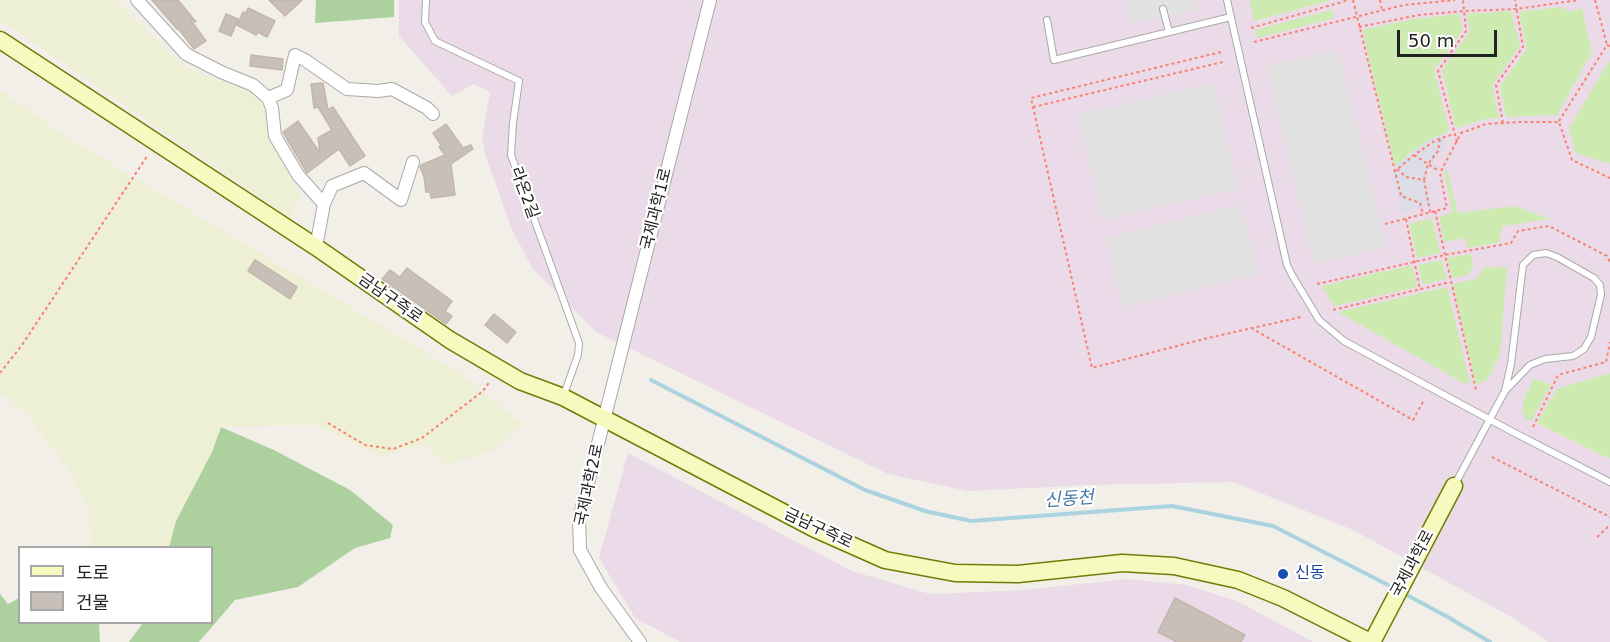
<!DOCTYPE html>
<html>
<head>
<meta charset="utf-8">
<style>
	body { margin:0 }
	#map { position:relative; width:1610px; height:642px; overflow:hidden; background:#f2efe9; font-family:"DejaVu Sans","Noto Sans KR",sans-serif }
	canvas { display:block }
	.legend { position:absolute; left:18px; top:546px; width:195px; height:78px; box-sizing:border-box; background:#fff; border:2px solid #a7a7a7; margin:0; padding:8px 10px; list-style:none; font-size:18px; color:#222 }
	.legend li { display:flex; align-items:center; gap:12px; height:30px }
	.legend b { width:30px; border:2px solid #a7a7a7 }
	.scale { position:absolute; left:1397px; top:30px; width:100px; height:27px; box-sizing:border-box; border:3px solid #222; border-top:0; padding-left:8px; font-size:18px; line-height:21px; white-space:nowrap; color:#222; -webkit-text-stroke:4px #fff; paint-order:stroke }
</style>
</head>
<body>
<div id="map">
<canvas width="1610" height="642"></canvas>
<ul class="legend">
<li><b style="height:8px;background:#f7fabf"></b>도로</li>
<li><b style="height:16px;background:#c7bfb8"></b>건물</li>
</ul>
<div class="scale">50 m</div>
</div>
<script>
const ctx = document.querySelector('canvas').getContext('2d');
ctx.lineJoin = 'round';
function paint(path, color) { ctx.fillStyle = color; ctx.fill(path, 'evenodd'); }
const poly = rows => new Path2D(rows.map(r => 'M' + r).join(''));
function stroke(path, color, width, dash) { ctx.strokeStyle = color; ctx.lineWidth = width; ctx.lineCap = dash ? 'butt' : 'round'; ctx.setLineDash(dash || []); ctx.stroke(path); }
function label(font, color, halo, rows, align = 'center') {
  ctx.font = font + ' "DejaVu Sans","Noto Sans KR",sans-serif'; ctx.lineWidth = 4.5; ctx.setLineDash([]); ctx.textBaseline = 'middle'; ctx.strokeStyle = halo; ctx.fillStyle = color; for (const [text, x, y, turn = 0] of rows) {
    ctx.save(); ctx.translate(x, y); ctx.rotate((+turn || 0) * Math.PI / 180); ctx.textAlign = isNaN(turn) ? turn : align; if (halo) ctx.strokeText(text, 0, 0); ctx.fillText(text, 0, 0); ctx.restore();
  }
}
const industrial = poly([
	[399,0,1610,0,1610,642,1548,642,1515,619,1353,530,1233,482,1090,485,968,491,888,474,596,332,533,269,512,230,485,154,482,138,490,92,473,84,452,96,399,36],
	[628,453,852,571,930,594,1024,590,1127,579,1187,585,1237,601,1313,642,680,642,635,618,599,558]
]);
const farmland = poly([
	[0,0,116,0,185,68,252,92,263,102,270,142,301,194,291,219,0,20],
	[0,90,72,140,461,374,522,424,494,450,447,465,425,444,381,456,315,425,221,427,212,452,176,521,169,547,91,547,88,508,66,467,28,415,0,393]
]);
const grass = poly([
	[1250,0,1332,0,1254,21],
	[1561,7,1570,12,1582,8,1592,52,1557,115,1506,117,1500,86,1527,49,1519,12],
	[1332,10,1334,18,1258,38,1255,30],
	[1511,11,1520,46,1492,85,1499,118,1485,119,1456,128,1442,71,1470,31,1466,14],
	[1459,14,1463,30,1434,70,1449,131,1429,140,1410,153,1395,167,1362,30,1414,19],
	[1610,60,1610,164,1576,153,1569,128],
	[1447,170,1458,213,1515,206,1550,219,1503,226,1498,243,1468,248,1465,238,1444,242,1439,217,1453,213,1444,172],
	[1432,218,1440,253,1417,258,1409,224],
	[1471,254,1473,266,1468,275,1452,278,1447,258],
	[1442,260,1446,279,1423,285,1418,265],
	[1412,265,1417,287,1334,306,1322,286],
	[1507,267,1500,355,1487,380,1476,385,1453,284,1476,279,1484,268],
	[1447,287,1470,383,1463,383,1338,312],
	[1610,373,1610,459,1537,423,1557,389],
	[1534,378,1551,385,1532,420,1526,420,1522,409,1524,399]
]);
const forest = poly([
	[316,0,394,0,394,17,315,23],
	[221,427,274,450,350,490,393,525,390,538,355,548,298,587,235,600,199,642,129,642,143,623,212,622,212,548,169,547,176,521,212,452],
	[0,594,8,604,19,598,20,622,99,623,100,642,0,642]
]);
const parking = poly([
	[1126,0,1196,0,1198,10,1131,24],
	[1338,50,1386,247,1314,264,1267,66],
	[1213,83,1238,188,1103,220,1078,115],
	[1241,205,1258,274,1123,307,1106,238]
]);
const plaza = poly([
	[1443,134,1445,143,1442,151,1426,172,1432,205,1402,212,1391,171,1410,153,1429,140]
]);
const stream = poly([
	[651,380,865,490,925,511,971,521,1172,506,1273,526,1394,588],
	[1403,593,1446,616,1490,642]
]);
const building = poly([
	[152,0,178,0,196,22,190,19,206,41,194,49,178,28,177,29,152,0],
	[269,0,302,0,285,16,269,0],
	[248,8,275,21,267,37,258,32,256,35,237,25,243,12,246,13,248,8],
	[226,14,238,19,231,36,219,31,226,14],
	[251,55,283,59,282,70,250,66,251,55],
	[323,83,328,110,333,107,365,156,350,166,339,149,307,173,283,132,298,121,320,153,318,138,332,130,318,107,314,108,311,84,323,83],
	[446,124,463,148,471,145,473,149,451,164,455,195,431,198,430,192,426,192,424,177,420,167,421,165,445,155,439,147,441,145,433,133,446,124],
	[255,260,297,287,290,299,248,271,255,260],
	[407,268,452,301,445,311,452,316,446,324,382,279,390,270,400,277,407,268],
	[494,314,516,332,507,343,485,325,494,314],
	[1175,598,1245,635,1241,642,1177,642,1158,632,1175,598]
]);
const path = poly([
	[1353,0,1401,196,1420,203,1423,214],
	[1380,0,1382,10],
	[1595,0,1607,45],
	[1359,27,1419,15,1464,11,1516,9,1579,0],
	[1251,28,1349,0],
	[1254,42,1404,5,1455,0],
	[1221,52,1031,98,1092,368,1208,338,1301,317],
	[1033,107,1223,62],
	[1559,121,1607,45,1610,46],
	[1503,123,1496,85,1523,47,1515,0],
	[1457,142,1438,71,1466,31,1463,0],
	[1414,155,1439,171],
	[1397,169,1406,177,1424,180,1430,212],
	[1394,172,1414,155,1436,140,1454,134],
	[1424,180,1428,164,1438,151,1440,139],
	[1435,211,1476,390],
	[1406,219,1420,290],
	[1385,224,1447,208,1440,173,1461,133,1486,124,1520,122,1559,122,1572,160,1610,178],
	[1317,284,1445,255,1511,243,1518,231,1549,226,1607,256,1610,262],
	[1333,310,1450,282],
	[1251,328,1413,420,1424,400],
	[0,373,22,345,148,155],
	[328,423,365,445,393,449,422,438,483,391,490,381],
	[1533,427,1558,375,1606,362,1610,342],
	[1492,457,1610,517],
	[1597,537,1610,525]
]);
const lane = poly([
	[426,0,425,22,435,41,519,81,513,123,511,155,579,343,578,355,563,397],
	[1227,0,1287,265,1292,275,1319,320,1344,341,1511,431,1610,482],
	[1163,9,1169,32],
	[1047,20,1054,60,1231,17],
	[1454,486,1505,391,1511,364,1523,265,1533,255,1546,253,1557,257,1594,278,1600,285,1601,295,1591,337,1584,349,1573,356,1545,359,1530,365,1505,391]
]);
const street = poly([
	[137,0,186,54,221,72,253,85,268,98,272,108,275,136,298,175,324,204,316,247],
	[268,98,287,90,295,55,305,60,347,89,378,91,392,89,427,108,433,114],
	[324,204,332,186,364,173,401,200,413,162],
	[640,642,601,588,580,550,579,519,710,0]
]);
const secondary = poly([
	[0,40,316,247,450,340,520,381,563,397,815,529,885,560,955,573,1018,574,1122,563,1174,566,1238,580,1283,598,1370,642],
	[1372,642,1454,486]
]);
const markers = [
	[1283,574,6,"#1a4fb4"]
];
const streetNames = [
	["라온2길",524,193,70],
	["국제과학1로",657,209,-76],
	["금남구즉로",390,299,35],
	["국제과학2로",590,485,-78],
	["금남구즉로",818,529,25],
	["국제과학로",1413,564,-62]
];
const transitNames = [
	["신동",1295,574]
];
const waterNames = [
	["신동천",1069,500,-4]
];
paint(industrial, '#ebdbe8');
paint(farmland, '#eef0d5');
paint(grass, '#cdebb0');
paint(forest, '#add19e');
paint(parking, '#e2e2e2');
paint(plaza, '#dddde8');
stroke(stream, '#aad3df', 4);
paint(building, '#c7bfb8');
stroke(building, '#c4b6ab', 1.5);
stroke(lane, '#a9a9a9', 8);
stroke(street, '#a9a9a9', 14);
stroke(secondary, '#707d05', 19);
stroke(path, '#fa8072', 2, [3, 3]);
stroke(lane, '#fff', 6);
stroke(street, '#fff', 12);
stroke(secondary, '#f7fabf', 16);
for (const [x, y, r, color] of markers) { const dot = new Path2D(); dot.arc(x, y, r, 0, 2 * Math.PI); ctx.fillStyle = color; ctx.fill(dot); stroke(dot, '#fff', 2); }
label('16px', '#222', '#fff', streetNames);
label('16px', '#164399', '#fff', transitNames, 'left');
label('italic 18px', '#4a7aab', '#fff', waterNames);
</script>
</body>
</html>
